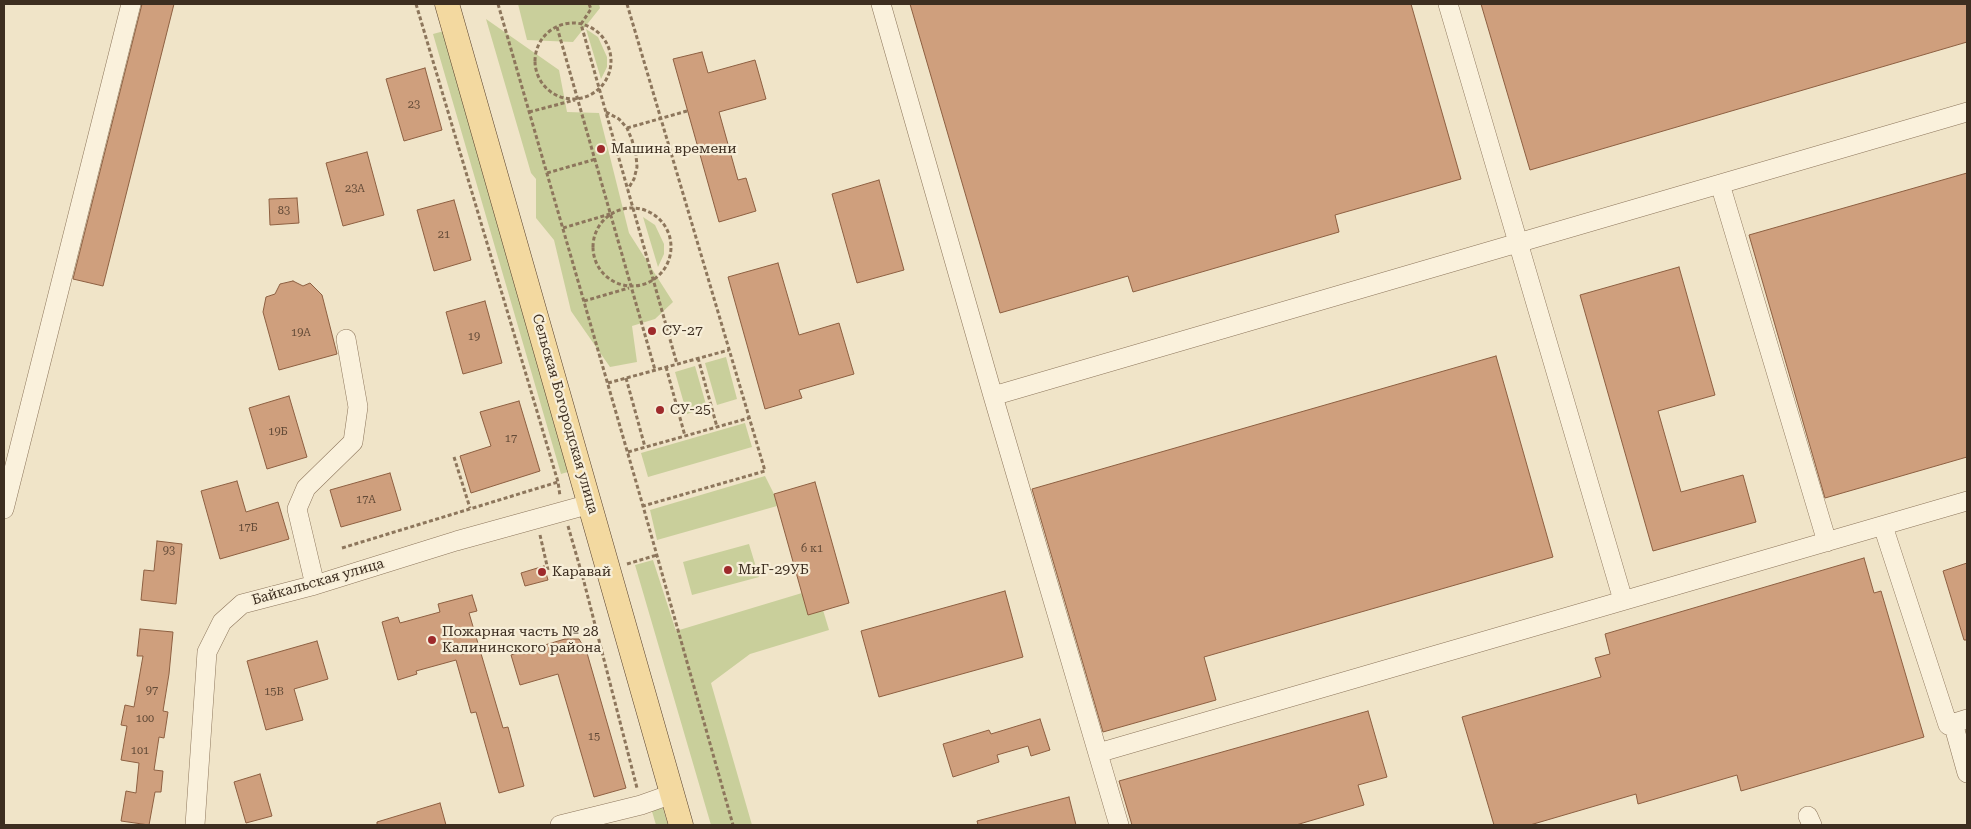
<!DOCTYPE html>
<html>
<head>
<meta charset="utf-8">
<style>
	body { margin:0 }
	#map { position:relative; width:1971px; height:829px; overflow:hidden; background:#f0e4c8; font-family:"Roboto Serif",serif }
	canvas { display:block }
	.frame { position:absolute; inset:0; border:5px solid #3d2e20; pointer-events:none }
</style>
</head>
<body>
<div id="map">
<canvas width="1971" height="829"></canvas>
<div class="frame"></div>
</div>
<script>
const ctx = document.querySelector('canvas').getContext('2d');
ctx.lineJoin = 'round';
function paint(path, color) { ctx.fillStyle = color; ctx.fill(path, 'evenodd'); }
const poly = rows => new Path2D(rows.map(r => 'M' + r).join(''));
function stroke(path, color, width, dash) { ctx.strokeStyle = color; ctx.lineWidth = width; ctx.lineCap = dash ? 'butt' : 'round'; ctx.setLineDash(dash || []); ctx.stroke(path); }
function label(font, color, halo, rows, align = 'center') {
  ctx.font = font + ' "Roboto Serif",serif'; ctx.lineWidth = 4.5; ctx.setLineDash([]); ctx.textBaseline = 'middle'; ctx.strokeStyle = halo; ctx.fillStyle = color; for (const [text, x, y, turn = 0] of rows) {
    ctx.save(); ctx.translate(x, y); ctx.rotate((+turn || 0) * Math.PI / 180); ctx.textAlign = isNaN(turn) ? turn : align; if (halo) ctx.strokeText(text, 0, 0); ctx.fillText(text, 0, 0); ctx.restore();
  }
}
const green = poly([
	[518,4,599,4,600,8,573,42,527,40],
	[486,19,559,70,567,112,599,113,629,233,673,302,655,319,632,326,637,362,610,367,571,311,554,240,536,218,536,179,531,173],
	[586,29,598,37,607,57,607,67,601,79],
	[444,31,571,471,561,474,433,34],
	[643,217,655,225,664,244,664,254,658,267],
	[726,357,737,399,717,405,705,363],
	[695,366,707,408,687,414,675,372],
	[745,423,752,447,648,477,641,453],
	[765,476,774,494,777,506,657,540,650,510],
	[749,544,759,577,692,595,683,562],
	[653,560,676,631,802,593,823,610,829,630,750,654,711,683,752,825,711,825,635,565],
	[662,805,668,825,656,825,651,808]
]);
const building = poly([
	[142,4,174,4,103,286,73,279,142,4],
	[910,4,1411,4,1461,179,1335,215,1339,232,1133,292,1128,276,1000,313,910,4],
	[1481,4,1967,4,1967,42,1530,170,1481,4],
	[702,52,708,73,755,60,766,99,719,112,738,180,746,178,756,211,719,222,673,59,702,52],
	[425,68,442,130,404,141,386,79,425,68],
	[367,152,384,215,343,226,326,163,367,152],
	[1967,173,1967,457,1825,498,1749,235,1967,173],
	[879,180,904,270,857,283,832,194,879,180],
	[297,198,299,223,270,225,269,199,297,198],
	[454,200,471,260,434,271,417,210,454,200],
	[778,263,799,335,839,323,854,374,799,390,802,398,765,409,728,277,778,263],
	[1679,267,1715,395,1658,411,1681,492,1743,475,1756,522,1653,551,1580,295,1679,267],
	[293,281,303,286,310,283,322,295,337,354,279,370,263,312,266,297,275,294,280,284,293,281],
	[485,301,502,363,463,374,446,312,485,301],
	[1496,356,1553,557,1204,657,1216,700,1103,732,1032,489,1496,356],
	[289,396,307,457,267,469,249,408,289,396],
	[519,401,540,471,471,493,460,456,491,446,480,412,519,401],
	[390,473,401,510,341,527,330,490,390,473],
	[237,481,246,512,278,502,289,539,220,559,201,491,237,481],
	[815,482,849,603,808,615,774,494,815,482],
	[157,541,182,544,176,604,141,600,144,570,154,571,157,541],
	[1864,558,1874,593,1881,591,1924,737,1741,791,1737,775,1638,804,1636,794,1530,825,1494,825,1462,717,1601,677,1595,658,1610,654,1605,634,1864,558],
	[1967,563,1967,640,1964,640,1943,571,1967,563],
	[544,566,548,580,525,586,521,573,544,566],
	[1005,591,1023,657,879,697,861,631,1005,591],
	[472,595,477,611,469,613,503,728,508,727,524,786,499,793,476,712,471,713,456,660,416,671,417,674,398,680,382,622,398,617,400,623,440,612,438,604,472,595],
	[140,629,173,632,169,674,163,711,168,712,164,738,159,737,154,770,163,771,161,792,155,792,149,825,121,821,126,791,136,793,139,763,121,760,127,726,121,725,125,705,134,707,143,656,137,656,140,629],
	[565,639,579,639,587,653,626,788,594,797,558,674,520,685,511,655,565,639],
	[317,641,328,679,294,689,303,720,266,730,247,661,317,641],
	[1368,711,1387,777,1358,785,1364,805,1296,825,1132,825,1119,781,1368,711],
	[1040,719,1050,750,1031,756,1028,746,997,755,999,762,953,777,943,744,989,730,991,734,1040,719],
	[260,774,272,816,246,823,234,782,260,774],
	[1069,797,1076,825,978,825,977,821,1069,797],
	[440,803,446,825,377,825,377,822,440,803]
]);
const path = poly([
	[416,4,558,482,560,496],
	[498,4,643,506,733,825],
	[589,4,591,9,581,24,677,364],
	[627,4,765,471,643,506],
	'535 61a38 38 0 1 1 76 0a38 38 0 1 1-76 0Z',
	[557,27,655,370],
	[529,112,575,100],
	[606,112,619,119,627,128,632,140,636,155,637,167,634,179,628,189],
	[627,128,687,111],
	[547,173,596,159],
	'593 247a39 39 0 1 1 78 0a39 39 0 1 1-78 0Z',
	[563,228,610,214],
	[584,301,629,288],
	[698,358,717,427],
	[666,367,685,436],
	[626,378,645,447],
	[608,383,729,350],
	[628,452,749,418],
	[454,457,470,508],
	[568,526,583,578,637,788],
	[540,535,548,570],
	[342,548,558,482],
	[627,564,657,555]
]);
const minor = poly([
	[881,4,993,396,1119,825],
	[1448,4,1623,600],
	[1720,184,1827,542],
	[993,396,1967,112],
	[4,509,131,4],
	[1883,526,1948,725,1967,719],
	[315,585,297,509,306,488,353,442,358,407,346,339],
	[1953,723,1967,773],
	[1098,753,1967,501],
	[1808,816,1812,825],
	[195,825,207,652,222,622,242,604,315,585,456,541,590,504],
	[560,825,641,805,672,794]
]);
const major = poly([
	[447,4,681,825]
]);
const markers = [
	[601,149,5,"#9e2a2b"],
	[652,331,5,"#9e2a2b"],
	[660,410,5,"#9e2a2b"],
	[728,570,5,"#9e2a2b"],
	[542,572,5,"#9e2a2b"],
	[432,640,5,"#9e2a2b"]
];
const numberNames = [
	["23",414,105],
	["23А",355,189],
	["83",284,211],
	["21",444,235],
	["19А",301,333],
	["19",474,337],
	["19Б",278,432],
	["17",511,439],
	["17А",366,500],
	["17Б",248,528],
	["6 к1",812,549],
	["93",169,551],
	["97",152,691],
	["15В",274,692],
	["100",145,719],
	["15",594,737],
	["101",140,751]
];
const poiNames = [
	["Машина времени",611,149],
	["СУ-27",662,331],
	["СУ-25",670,410],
	["МиГ-29УБ",738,570],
	["Каравай",552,572],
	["Пожарная часть № 28",442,632],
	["Калининского района",442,648]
];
const streetNames = [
	["Сельская Богородская улица",565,414,74],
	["Байкальская улица",318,582,-16]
];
paint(green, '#c9cf9b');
paint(building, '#cf9f7d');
stroke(building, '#8d5f41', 1);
stroke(minor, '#8d765c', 20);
stroke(major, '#5b4430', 25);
stroke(path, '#8d765c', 3, [4, 2.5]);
stroke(minor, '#faf1dc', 19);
stroke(major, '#f3d9a0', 24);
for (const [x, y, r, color] of markers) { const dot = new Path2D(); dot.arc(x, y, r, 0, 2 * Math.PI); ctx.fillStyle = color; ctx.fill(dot); stroke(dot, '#f7eed8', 2); }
label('11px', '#624a37', null, numberNames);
label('14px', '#3d2e20', '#f7eed8', poiNames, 'left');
label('14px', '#3d2e20', '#f7eed8', streetNames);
</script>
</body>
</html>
